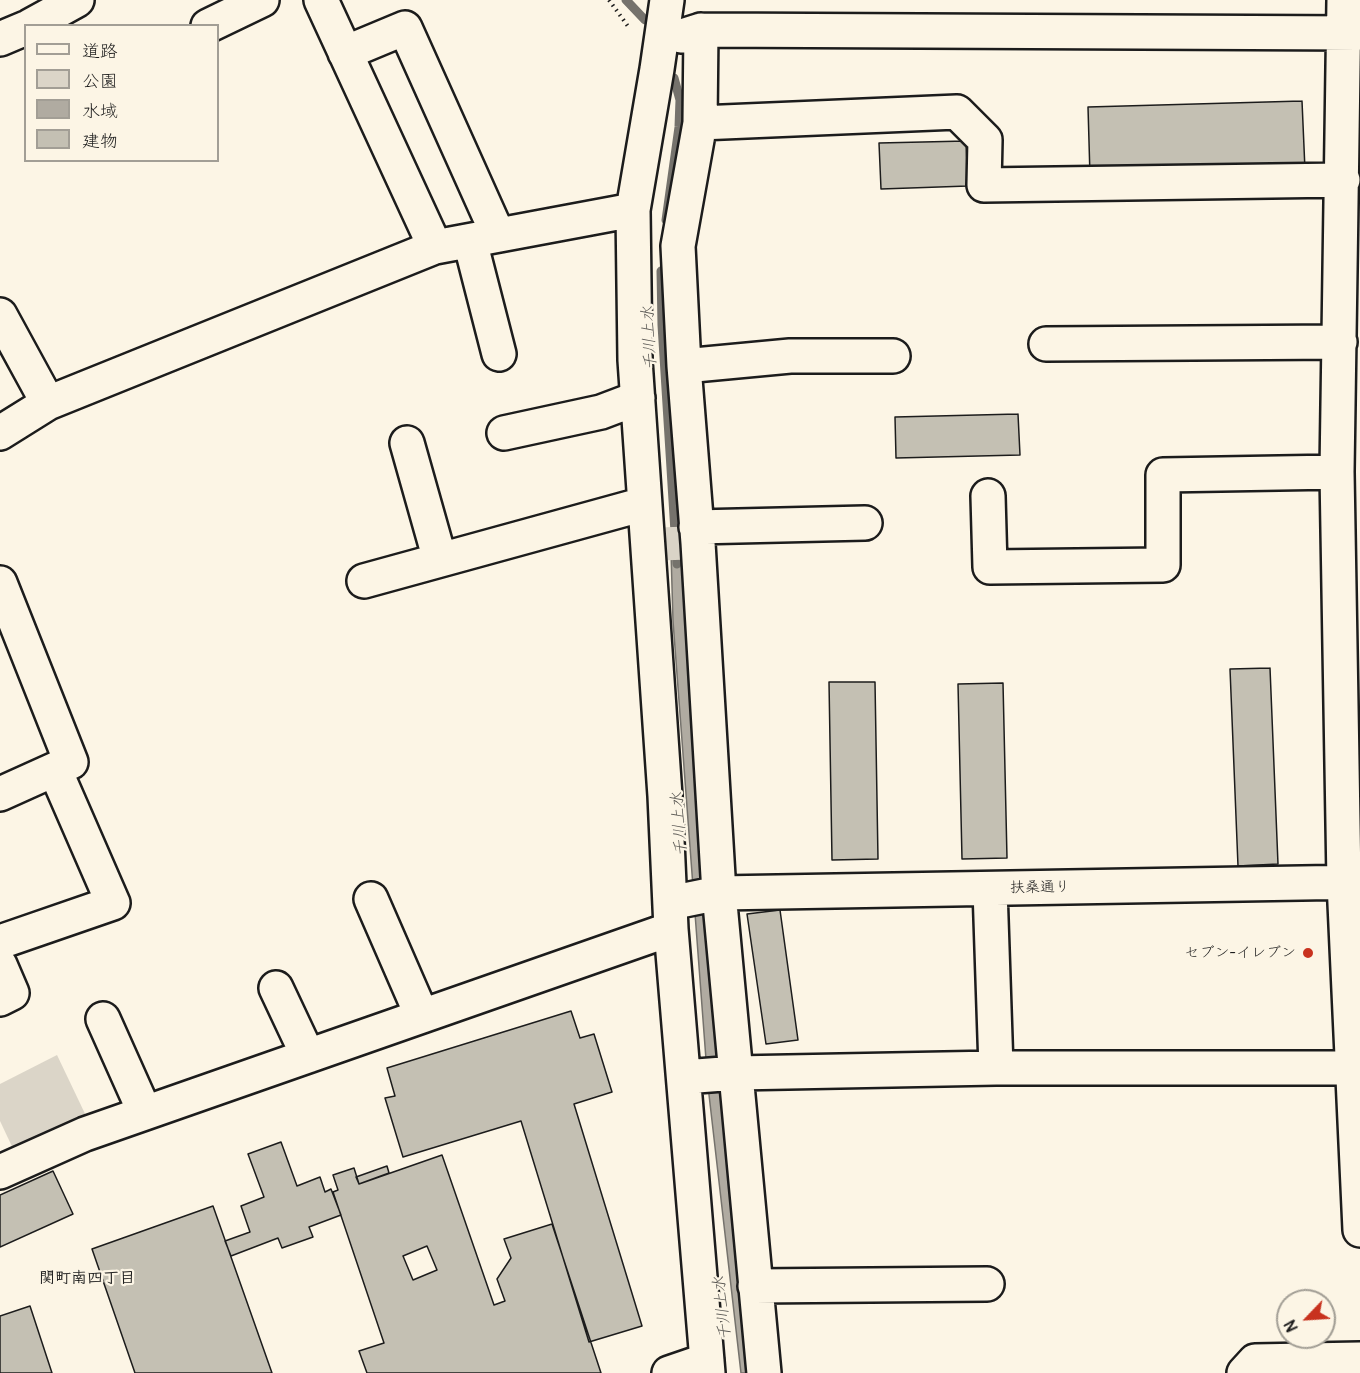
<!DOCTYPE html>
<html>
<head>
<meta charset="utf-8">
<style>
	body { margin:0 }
	#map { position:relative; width:1360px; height:1373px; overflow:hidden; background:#fcf5e5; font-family:Pangolin,"Klee One",sans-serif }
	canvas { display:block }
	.legend { position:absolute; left:24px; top:24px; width:195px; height:138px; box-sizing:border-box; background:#fcf5e5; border:2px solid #a29e95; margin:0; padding:8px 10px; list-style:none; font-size:18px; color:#1c1c1c }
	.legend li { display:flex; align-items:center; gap:12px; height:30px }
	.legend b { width:30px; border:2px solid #a29e95 }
	.north { position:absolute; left:1276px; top:1289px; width:60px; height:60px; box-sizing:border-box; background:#fcf5e5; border:2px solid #a29e95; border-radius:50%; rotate:245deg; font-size:16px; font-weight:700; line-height:24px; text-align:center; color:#1c1c1c }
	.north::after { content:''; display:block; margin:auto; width:21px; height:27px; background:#c8321e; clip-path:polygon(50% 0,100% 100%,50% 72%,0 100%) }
</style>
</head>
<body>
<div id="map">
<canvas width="1360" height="1373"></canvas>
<ul class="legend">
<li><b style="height:8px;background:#fcf5e5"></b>道路</li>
<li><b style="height:16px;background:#dbd5c8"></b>公園</li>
<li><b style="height:16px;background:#b0aba1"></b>水域</li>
<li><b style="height:16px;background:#c4c0b3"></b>建物</li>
</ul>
<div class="north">N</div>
</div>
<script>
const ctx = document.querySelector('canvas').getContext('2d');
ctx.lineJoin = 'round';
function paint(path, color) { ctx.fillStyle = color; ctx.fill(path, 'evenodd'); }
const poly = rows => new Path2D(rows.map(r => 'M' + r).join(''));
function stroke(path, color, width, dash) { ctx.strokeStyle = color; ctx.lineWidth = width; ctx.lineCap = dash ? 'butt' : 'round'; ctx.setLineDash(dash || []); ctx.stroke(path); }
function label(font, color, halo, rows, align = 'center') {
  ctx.font = font + ' Pangolin,"Klee One",sans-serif'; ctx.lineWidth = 4.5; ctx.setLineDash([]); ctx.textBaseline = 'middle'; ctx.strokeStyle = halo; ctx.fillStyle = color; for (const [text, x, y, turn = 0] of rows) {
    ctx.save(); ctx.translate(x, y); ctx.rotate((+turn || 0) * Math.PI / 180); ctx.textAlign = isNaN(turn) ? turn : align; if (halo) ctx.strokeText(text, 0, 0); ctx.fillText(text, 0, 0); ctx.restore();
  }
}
const green = poly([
	[57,1055,88,1120,16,1155,0,1121,0,1084]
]);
const water = poly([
	[671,552,683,553,704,885,720,1083,752,1373,741,1373,708,1086,673,621,671,552]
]);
const stream = poly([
	[626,0,645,20],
	[666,220,679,127,680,100,674,78],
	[661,271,662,325,677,564]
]);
const building = poly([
	[1302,101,1305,170,1090,176,1088,107,1302,101],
	[966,141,968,186,881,189,879,143,966,141],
	[1018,414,1020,455,896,458,895,417,1018,414],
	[1270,668,1278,864,1238,866,1230,669,1270,668],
	[829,682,875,682,878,859,832,860,829,682],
	[1003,683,1007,858,962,859,958,684,1003,683],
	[780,910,798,1040,766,1044,747,914,780,910],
	[571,1011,580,1038,594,1034,612,1092,574,1104,642,1326,589,1342,521,1121,403,1157,385,1098,395,1096,387,1068,571,1011],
	[281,1142,297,1186,320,1177,325,1192,331,1189,341,1215,309,1227,313,1237,282,1248,278,1238,231,1256,225,1241,250,1232,241,1206,264,1197,248,1154,281,1142],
	[442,1155,494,1305,505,1301,497,1279,511,1258,504,1239,552,1224,601,1373,367,1373,359,1351,384,1343,333,1192,338,1190,333,1175,354,1168,359,1184,442,1155],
	[427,1246,437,1270,413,1280,403,1256,427,1246],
	[387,1166,389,1173,359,1184,356,1177,387,1166],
	[53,1171,73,1214,0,1247,0,1195,53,1171],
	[213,1206,272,1373,135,1373,92,1249,213,1206],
	[30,1306,52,1373,0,1373,0,1316,30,1306]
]);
const minorTunnel = poly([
	[660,544,688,543]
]);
const path = poly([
	[609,0,630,29]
]);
const minor = poly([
	[321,0,435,247],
	[667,0,657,69,633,210,635,360,665,796,671,929,708,1373],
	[1344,0,1337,472,1344,882,1360,1230],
	[30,26,77,0],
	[208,26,262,0],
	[701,30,700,123,678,246,684,366,698,543,719,893,764,1373],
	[682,36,701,30,1360,33],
	[0,39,26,28],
	[345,53,405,28,498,235],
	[700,123,957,112,985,140,984,185,1343,180],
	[470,241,499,354],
	[0,315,48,403],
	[1046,344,1340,342],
	[684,366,790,356,893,356],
	[0,433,48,403,435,247,633,210],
	[504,433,601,412,638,398],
	[407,443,440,560],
	[988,496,990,567,1163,565,1163,475,1337,472],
	[696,527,865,523],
	[364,581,644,504],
	[0,583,71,762,0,794],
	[990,889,996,1068],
	[371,899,422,1016],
	[670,903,719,893,1360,882],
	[0,942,113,903,55,770],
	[0,965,12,993,0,999],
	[276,988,308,1056],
	[103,1019,145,1113],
	[684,1077,736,1073,996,1068,1353,1068],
	[0,1172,85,1134,671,929],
	[755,1286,987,1284],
	[669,1373,707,1360],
	[1244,1373,1255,1361,1360,1359]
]);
const markers = [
	[1308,953,6,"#c8321e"]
];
const streetNames = [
	["扶桑通り",1040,888,-1]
];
const poiNames = [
	["セブン-イレブン",1296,953]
];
const waterNames = [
	["千川上水",650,338,-93],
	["千川上水",680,824,-94],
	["千川上水",723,1308,-96]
];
const neighbourhoodNames = [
	["関町南四丁目",87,1279]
];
paint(green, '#dbd5c8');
paint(water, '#b0aba1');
stroke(water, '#75726c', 1.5);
stroke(stream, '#75726c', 9);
paint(building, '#c4c0b3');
stroke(building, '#1c1c1c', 1.5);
stroke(minorTunnel, '#dad4c7', 33, [33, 16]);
stroke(minor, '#1c1c1c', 38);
stroke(path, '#1c1c1c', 4, [1.5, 4.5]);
stroke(minor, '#fcf5e5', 33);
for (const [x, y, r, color] of markers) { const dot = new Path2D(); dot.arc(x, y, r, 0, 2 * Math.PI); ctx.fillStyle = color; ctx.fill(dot); stroke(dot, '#fcf5e5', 2); }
label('15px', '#1c1c1c', '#fcf5e5', streetNames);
label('15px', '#1c1c1c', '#fcf5e5', poiNames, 'right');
label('italic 16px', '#575551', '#fcf5e5', waterNames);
label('bold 16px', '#1c1c1c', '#fcf5e5', neighbourhoodNames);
</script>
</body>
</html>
